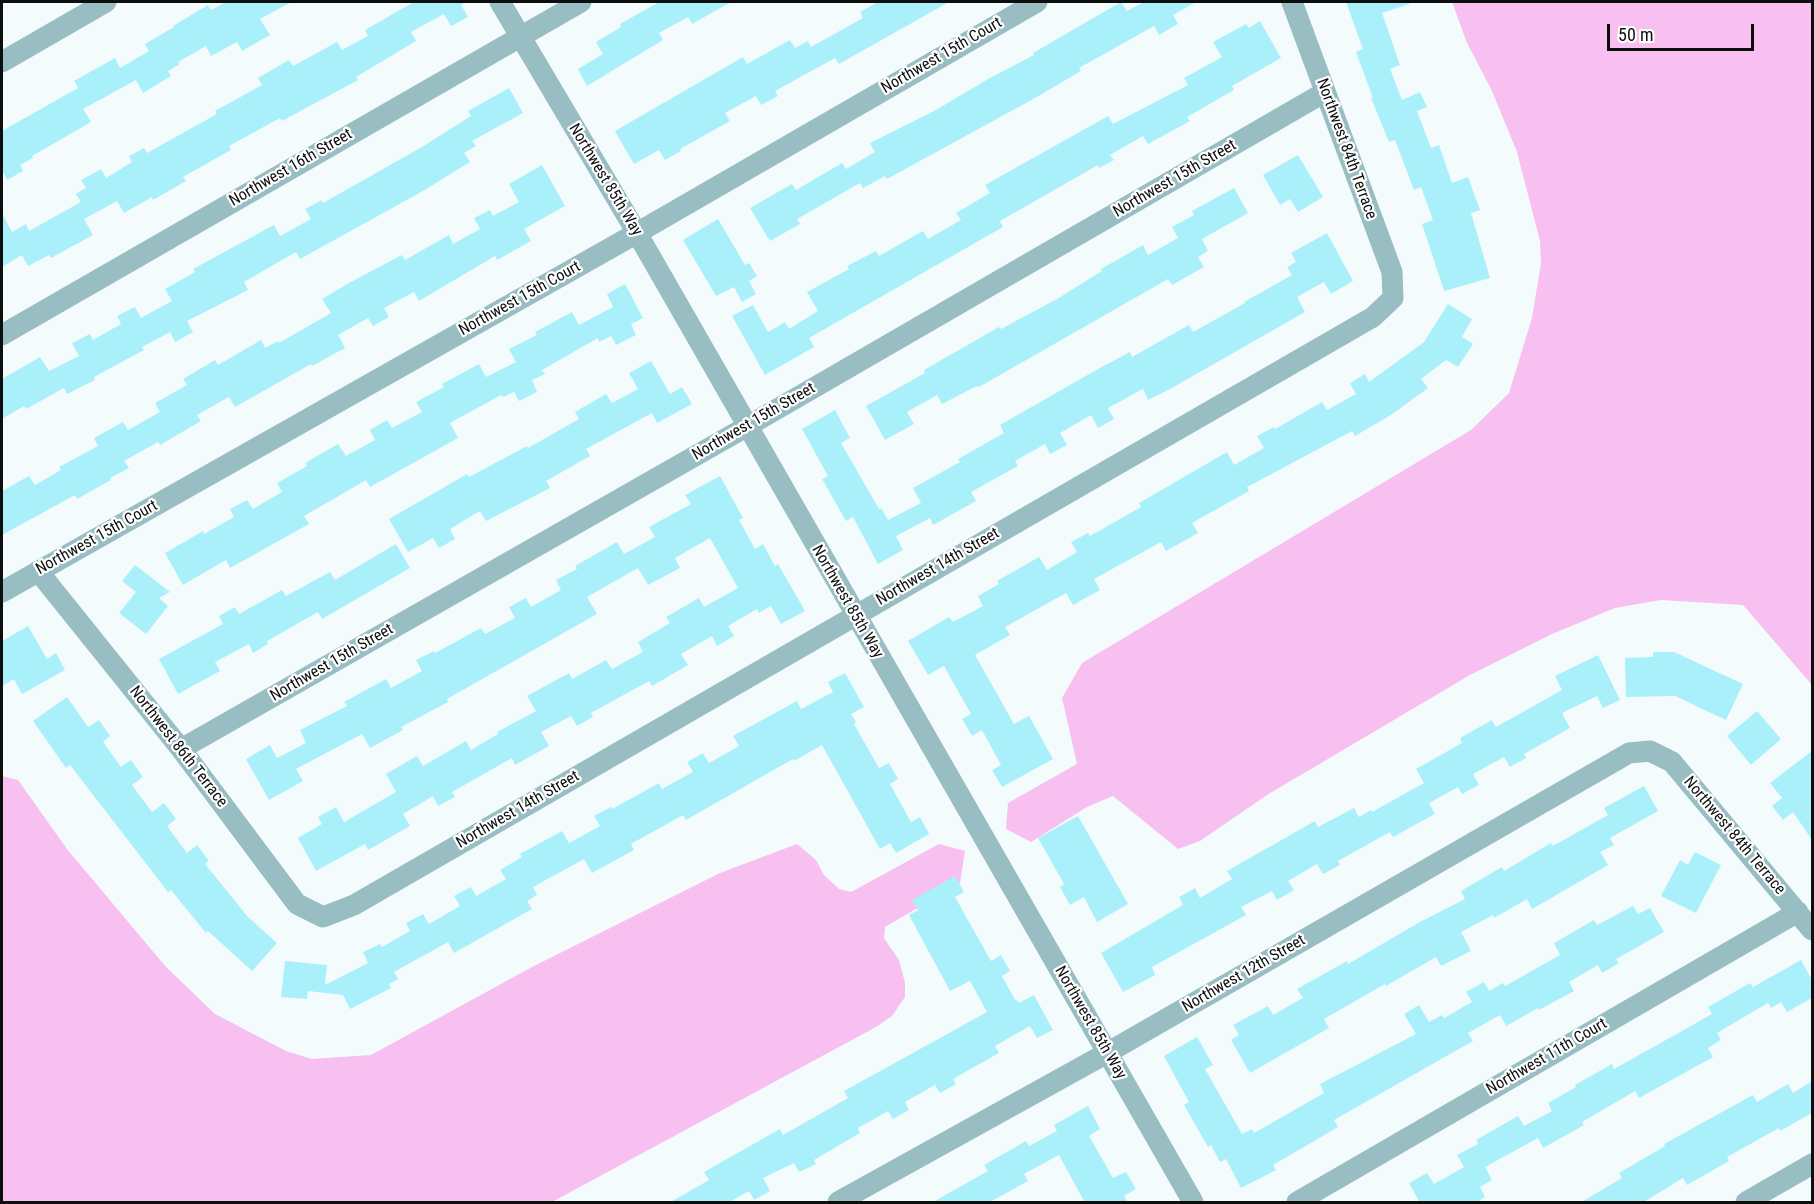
<!DOCTYPE html>
<html>
<head>
<meta charset="utf-8">
<style>
	body { margin:0 }
	#map { position:relative; width:1814px; height:1204px; overflow:hidden; background:#f4fbfc; font-family:"Roboto Condensed",sans-serif }
	canvas { display:block }
	.frame { position:absolute; inset:0; border:3px solid #0d0f0f; pointer-events:none }
	.scale { position:absolute; left:1607px; top:24px; width:147px; height:27px; box-sizing:border-box; border:3px solid #0d0f0f; border-top:0; padding-left:8px; font-size:18px; line-height:21px; white-space:nowrap; color:#0d0f0f; -webkit-text-stroke:4px #fff; paint-order:stroke }
</style>
</head>
<body>
<div id="map">
<canvas width="1814" height="1204"></canvas>
<div class="frame"></div>
<div class="scale">50 m</div>
</div>
<script>
const ctx = document.querySelector('canvas').getContext('2d');
ctx.lineJoin = 'round';
function paint(path, color) { ctx.fillStyle = color; ctx.fill(path, 'evenodd'); }
const poly = rows => new Path2D(rows.map(r => 'M' + r).join(''));
function stroke(path, color, width, dash) { ctx.strokeStyle = color; ctx.lineWidth = width; ctx.lineCap = dash ? 'butt' : 'round'; ctx.setLineDash(dash || []); ctx.stroke(path); }
function label(font, color, halo, rows, align = 'center') {
  ctx.font = font + ' "Roboto Condensed",sans-serif'; ctx.lineWidth = 4.5; ctx.setLineDash([]); ctx.textBaseline = 'middle'; ctx.strokeStyle = halo; ctx.fillStyle = color; for (const [text, x, y, turn = 0] of rows) {
    ctx.save(); ctx.translate(x, y); ctx.rotate((+turn || 0) * Math.PI / 180); ctx.textAlign = isNaN(turn) ? turn : align; if (halo) ctx.strokeText(text, 0, 0); ctx.fillText(text, 0, 0); ctx.restore();
  }
}
const water = poly([
	[1452,2,1812,2,1812,685,1743,605,1661,600,1615,608,1552,634,1470,675,1267,795,1200,841,1178,849,1113,796,1087,807,1031,842,1006,829,1008,803,1077,764,1062,698,1082,663,1471,430,1509,393,1532,318,1541,263,1540,241,1517,152,1492,91,1467,43],
	[2,776,18,780,67,849,166,967,215,1014,286,1051,312,1059,371,1055,532,967,720,873,797,844,816,860,824,875,839,889,851,892,939,844,965,851,960,883,885,927,884,938,899,960,905,983,905,997,892,1016,876,1027,552,1202,2,1202]
]);
const building = poly([
	[226,2,291,2,260,19,270,35,242,51,237,42,211,56,206,46,178,62,180,64,168,71,171,76,143,93,136,80,83,109,91,122,32,156,33,158,20,165,23,171,7,180,2,170,2,131,78,88,74,81,115,58,120,68,149,51,145,44,174,27,173,26,208,5,211,10],
	[414,2,466,2,461,5,468,17,451,26,444,14,411,32,416,41,356,77,358,80,282,121,280,118,229,146,231,150,183,177,186,181,153,200,152,197,124,213,117,201,84,219,93,235,51,258,49,255,28,266,22,255,2,267,2,213,12,232,26,224,29,231,81,202,76,194,86,188,81,180,101,169,106,178,132,162,129,156,144,148,147,153,217,114,215,111,262,85,258,78,289,60,293,66,337,42,342,50,368,36,365,30],
	[659,2,731,2,692,24,688,17,659,33,663,40,587,86,578,69,603,54,596,42,621,27,620,24],
	[878,2,949,2,839,64,835,58,775,91,778,96,761,105,756,96,725,113,730,121,680,149,681,151,665,160,659,150,634,164,615,131,743,57,747,64,790,40,795,48,808,41,811,47,863,18,860,12],
	[1121,2,1127,11,1144,2,1196,2,1173,15,1178,24,1159,35,1154,26,1079,68,1081,71,1035,98,887,179,885,176,863,188,860,183,797,219,800,224,770,241,750,208,792,184,796,190,842,163,846,169,875,152,870,143,936,110,988,79,1034,55,1033,53],
	[1346,2,1409,2,1409,4,1382,13,1400,65,1390,69,1402,100,1420,92,1427,107,1417,111,1431,148,1439,145,1452,183,1468,177,1480,210,1471,213,1490,278,1444,291,1422,224,1433,220,1421,187,1414,190,1395,140,1389,142,1371,98,1373,98,1356,52,1363,49],
	[1260,21,1281,58,1232,86,1234,90,1187,117,1190,121,1148,144,1143,136,1110,155,1114,160,1099,168,1098,165,1000,221,1003,227,809,338,814,347,765,375,732,316,753,305,768,332,785,322,789,329,818,311,807,292,849,269,847,266,876,251,879,256,923,231,928,239,961,220,956,213,990,193,985,185,1108,116,1113,124,1188,85,1184,78,1222,57,1213,42,1246,24,1249,28],
	[509,88,523,113,472,141,476,146,464,153,470,162,423,191,300,259,296,252,244,282,248,290,187,321,193,332,175,342,170,332,142,347,144,350,94,377,95,380,67,394,64,388,26,409,24,406,2,419,2,379,40,357,49,371,79,356,72,343,90,334,93,340,121,324,117,316,135,307,141,318,172,301,165,289,195,272,193,269,274,225,280,236,311,219,305,209,322,200,323,203,422,147,471,116,468,111],
	[1298,155,1323,197,1298,212,1290,199,1280,205,1263,175],
	[542,165,565,206,524,229,531,241,497,260,495,256,419,301,414,292,384,308,389,317,373,326,368,318,338,335,345,348,312,366,311,364,235,407,229,397,197,415,201,421,160,445,158,442,124,461,129,468,110,478,111,480,77,499,75,495,2,535,2,491,29,476,35,485,61,470,59,467,98,446,94,438,123,422,128,430,160,412,155,403,187,385,183,379,215,360,218,365,261,340,265,348,278,341,279,343,331,313,322,299,349,283,402,255,405,260,449,235,453,244,480,229,474,218,490,210,493,216,519,202,509,184],
	[1234,188,1248,213,1202,239,1208,251,1198,257,1204,267,1172,285,1168,279,979,387,977,386,942,404,937,395,907,412,914,424,885,440,866,406,925,373,924,370,999,327,1001,329,1057,299,1102,271,1101,269,1143,245,1148,255,1178,238,1172,227,1194,215,1192,211],
	[718,219,745,265,749,263,757,276,749,281,756,294,742,302,734,287,716,296,683,240],
	[1327,233,1353,281,1331,294,1324,282,1297,297,1305,312,1170,389,1148,400,1143,389,1108,408,1114,419,1098,428,1091,415,1060,433,1067,445,1050,454,1045,444,1015,461,1018,466,971,492,976,501,933,525,930,518,896,536,903,550,878,564,853,517,846,521,822,479,828,476,802,429,835,410,850,438,841,443,879,509,881,508,888,520,921,503,913,488,960,462,958,459,1004,433,1000,425,1098,369,1130,352,1132,357,1189,325,1193,332,1245,303,1244,302,1292,275,1287,267,1296,262,1291,253],
	[625,284,643,318,631,324,636,335,616,345,611,336,599,342,598,338,542,370,545,374,532,380,537,392,519,401,514,392,503,397,501,395,450,423,458,438,370,487,366,480,304,516,309,524,230,568,226,560,183,585,165,553,203,531,204,534,234,517,230,509,247,500,253,509,282,492,277,483,307,466,305,463,338,444,346,456,375,440,370,430,387,420,392,428,422,412,416,402,444,387,442,384,479,364,486,377,516,362,509,349,537,335,535,332,572,312,579,325,613,307,607,294],
	[1448,304,1472,319,1462,337,1473,344,1458,367,1446,360,1421,379,1428,388,1391,415,1355,436,1352,431,1247,487,1249,491,1192,523,1198,533,1166,551,1161,542,1094,579,1100,590,1073,605,1066,593,1005,627,1010,635,975,655,1014,724,1029,716,1053,759,1002,787,992,770,1001,765,982,730,972,736,962,719,971,714,944,666,928,675,908,641,949,617,953,622,983,606,978,596,999,584,997,581,1039,557,1047,570,1077,552,1071,542,1088,533,1090,536,1141,507,1139,503,1227,452,1234,465,1264,448,1257,436,1274,427,1275,429,1322,402,1327,410,1356,394,1350,383,1365,374,1369,382,1424,342],
	[651,361,670,394,682,387,692,404,657,423,652,413,586,449,590,456,546,481,550,488,486,521,480,511,450,529,455,539,439,548,433,538,408,552,389,519,467,474,469,477,527,446,528,448,579,419,575,412,606,394,612,403,638,389,629,373],
	[720,476,743,518,739,520,755,549,763,544,775,566,778,564,805,611,781,624,771,606,759,613,757,609,728,626,734,636,717,646,712,636,681,654,688,665,652,686,649,681,591,713,593,717,577,726,571,716,541,732,549,746,515,765,512,758,452,792,455,797,438,806,433,796,403,814,410,826,368,850,365,844,316,871,298,838,322,824,318,817,336,807,344,822,396,792,386,774,417,756,423,766,466,741,471,750,498,734,497,732,536,711,527,696,569,673,572,679,606,660,612,669,643,652,638,642,670,623,666,617,699,598,704,607,738,588,710,538,675,558,680,568,648,585,638,568,587,597,597,614,447,699,448,702,401,727,403,730,370,748,362,734,296,769,303,781,269,800,246,759,270,745,277,758,306,743,300,730,347,706,344,702,386,679,391,688,422,671,416,660,434,651,435,653,481,628,485,634,515,618,509,607,526,598,531,607,561,590,556,580,577,569,575,566,617,542,624,554,655,537,649,527,691,504,685,495],
	[396,544,410,568,322,619,318,612,267,641,268,644,253,653,249,644,215,662,220,671,178,694,159,659,223,624,219,616,235,607,239,614,282,590,286,596,330,572,335,580],
	[135,565,170,592,159,598,168,606,146,634,119,613,136,592,122,581],
	[28,626,47,659,56,653,65,670,22,694,14,679,2,686,2,641],
	[1653,652,1674,652,1743,684,1726,720,1675,696,1626,697,1625,658,1653,657],
	[1598,655,1620,700,1603,708,1597,696,1562,713,1570,728,1524,754,1526,758,1510,767,1504,757,1473,774,1479,785,1462,794,1458,787,1429,803,1435,814,1393,837,1390,832,1338,861,1340,865,1323,874,1317,864,1288,881,1294,890,1277,900,1272,891,1241,907,1246,915,1152,967,1155,975,1123,992,1101,953,1183,905,1179,897,1195,888,1200,898,1232,879,1227,871,1315,821,1318,827,1354,808,1359,817,1371,810,1372,812,1424,783,1416,769,1462,743,1460,738,1492,720,1496,727,1562,690,1555,676],
	[845,673,864,707,851,714,856,722,854,724,879,768,889,763,898,779,890,784,911,822,920,817,929,834,896,853,890,843,880,849,822,745,794,761,793,759,686,820,683,815,631,844,634,850,592,873,584,859,533,887,537,895,527,901,532,909,454,953,448,942,394,972,398,979,389,984,391,988,350,1009,343,995,308,991,307,999,281,997,285,961,327,965,325,985,368,963,363,952,380,944,382,947,410,931,406,923,423,914,429,924,460,906,454,896,471,887,476,896,506,879,500,870,522,857,520,854,562,831,569,843,600,826,594,816,611,807,612,809,659,783,662,789,693,772,687,762,703,753,709,763,739,746,733,736,797,701,801,709,833,692,828,682],
	[67,697,88,727,99,720,110,736,103,742,121,767,131,760,143,777,132,785,152,812,164,803,176,819,167,826,187,853,197,845,209,861,205,864,248,917,277,943,252,971,208,931,206,933,171,890,168,892,70,765,66,768,33,721],
	[1757,711,1781,739,1751,765,1727,736],
	[1812,751,1812,840,1793,812,1783,820,1772,806,1782,798,1770,783],
	[1644,786,1658,811,1610,838,1614,845,1600,852,1608,865,1532,909,1527,899,1494,918,1493,915,1461,932,1471,951,1441,966,1436,957,1386,986,1385,984,1324,1019,1329,1028,1250,1073,1231,1040,1239,1035,1233,1025,1268,1006,1273,1015,1303,998,1297,989,1347,961,1348,964,1418,923,1465,899,1461,891,1502,867,1504,871,1551,843,1553,846,1608,815,1604,808],
	[1078,816,1128,904,1097,922,1084,897,1070,905,1060,887,1064,884,1038,838],
	[1695,852,1721,865,1696,913,1661,896,1680,860,1688,865],
	[955,876,964,892,955,897,991,961,1001,955,1010,971,1002,976,1015,1000,1016,999,1019,1003,1034,995,1053,1030,1037,1038,1030,1026,995,1046,999,1053,953,1079,956,1084,940,1093,935,1085,905,1102,909,1110,893,1119,888,1111,858,1128,860,1133,814,1160,816,1164,799,1172,794,1163,763,1178,770,1191,754,1200,749,1191,728,1203,669,1203,709,1180,704,1172,780,1129,783,1135,848,1098,844,1091,987,1012,970,981,950,991,909,915,918,910,912,900],
	[1633,906,1638,914,1650,908,1664,932,1616,959,1619,963,1602,973,1598,965,1569,982,1574,991,1539,1010,1538,1008,1506,1026,1500,1015,1468,1033,1473,1041,1334,1120,1338,1127,1273,1165,1276,1170,1241,1188,1226,1159,1220,1162,1211,1145,1208,1147,1184,1105,1189,1102,1164,1056,1197,1037,1213,1065,1205,1069,1242,1134,1252,1129,1254,1133,1324,1093,1320,1084,1416,1034,1404,1014,1419,1005,1429,1022,1442,1015,1444,1018,1472,1002,1466,992,1484,982,1489,991,1503,983,1505,986,1560,955,1554,943,1594,920,1597,925],
	[1801,960,1812,980,1812,998,1787,1012,1781,1002,1771,1008,1768,1003,1717,1033,1721,1040,1708,1048,1713,1057,1639,1098,1635,1091,1582,1122,1584,1125,1543,1148,1538,1138,1485,1167,1492,1180,1480,1187,1485,1197,1475,1203,1420,1203,1409,1183,1427,1173,1434,1184,1464,1167,1457,1155,1478,1144,1476,1140,1518,1116,1524,1126,1552,1111,1548,1103,1576,1087,1575,1085,1612,1064,1614,1069,1666,1040,1712,1014,1708,1007,1750,983,1753,987],
	[1812,1081,1812,1113,1780,1131,1779,1128,1727,1157,1729,1161,1687,1185,1683,1178,1642,1203,1580,1203,1622,1178,1619,1173,1665,1146,1664,1144,1753,1095,1757,1102,1788,1084,1793,1093],
	[1088,1106,1100,1129,1089,1136,1113,1178,1126,1172,1136,1189,1124,1196,1128,1203,1085,1203,1059,1155,1024,1174,1028,1181,988,1203,931,1203,988,1171,984,1165,1026,1141,1029,1146,1057,1131,1054,1125]
]);
const minor = poly([
	[500,2,637,233,1193,1202],
	[2,62,106,2],
	[2,335,581,2],
	[38,571,181,749,297,904,323,917,354,905,1373,317,1393,298,1392,272,1292,2],
	[2,592,637,233,1037,2],
	[181,749,746,427,1325,92],
	[838,1202,1107,1053,1629,753,1650,751,1672,762,1812,930],
	[1297,1202,1798,912],
	[1746,1202,1812,1164]
]);
const streetNames = [
	["Northwest 15th Court",942,56,-30],
	["Northwest 84th Terrace",1346,149,70],
	["Northwest 16th Street",291,168,-30],
	["Northwest 15th Street",1175,179,-30],
	["Northwest 85th Way",605,180,59],
	["Northwest 15th Court",520,299,-29],
	["Northwest 15th Street",754,422,-30],
	["Northwest 15th Court",97,538,-29],
	["Northwest 14th Street",938,567,-30],
	["Northwest 85th Way",847,602,60],
	["Northwest 15th Street",332,663,-30],
	["Northwest 86th Terrace",178,747,52],
	["Northwest 14th Street",518,810,-30],
	["Northwest 84th Terrace",1734,836,50],
	["Northwest 12th Street",1244,974,-30],
	["Northwest 85th Way",1090,1023,60],
	["Northwest 11th Court",1547,1057,-30]
];
paint(water, '#f7c0f1');
paint(building, '#a9f0fb');
stroke(minor, '#98bdc2', 21);
label('16px', '#0d0f0f', '#fff', streetNames);
</script>
</body>
</html>
